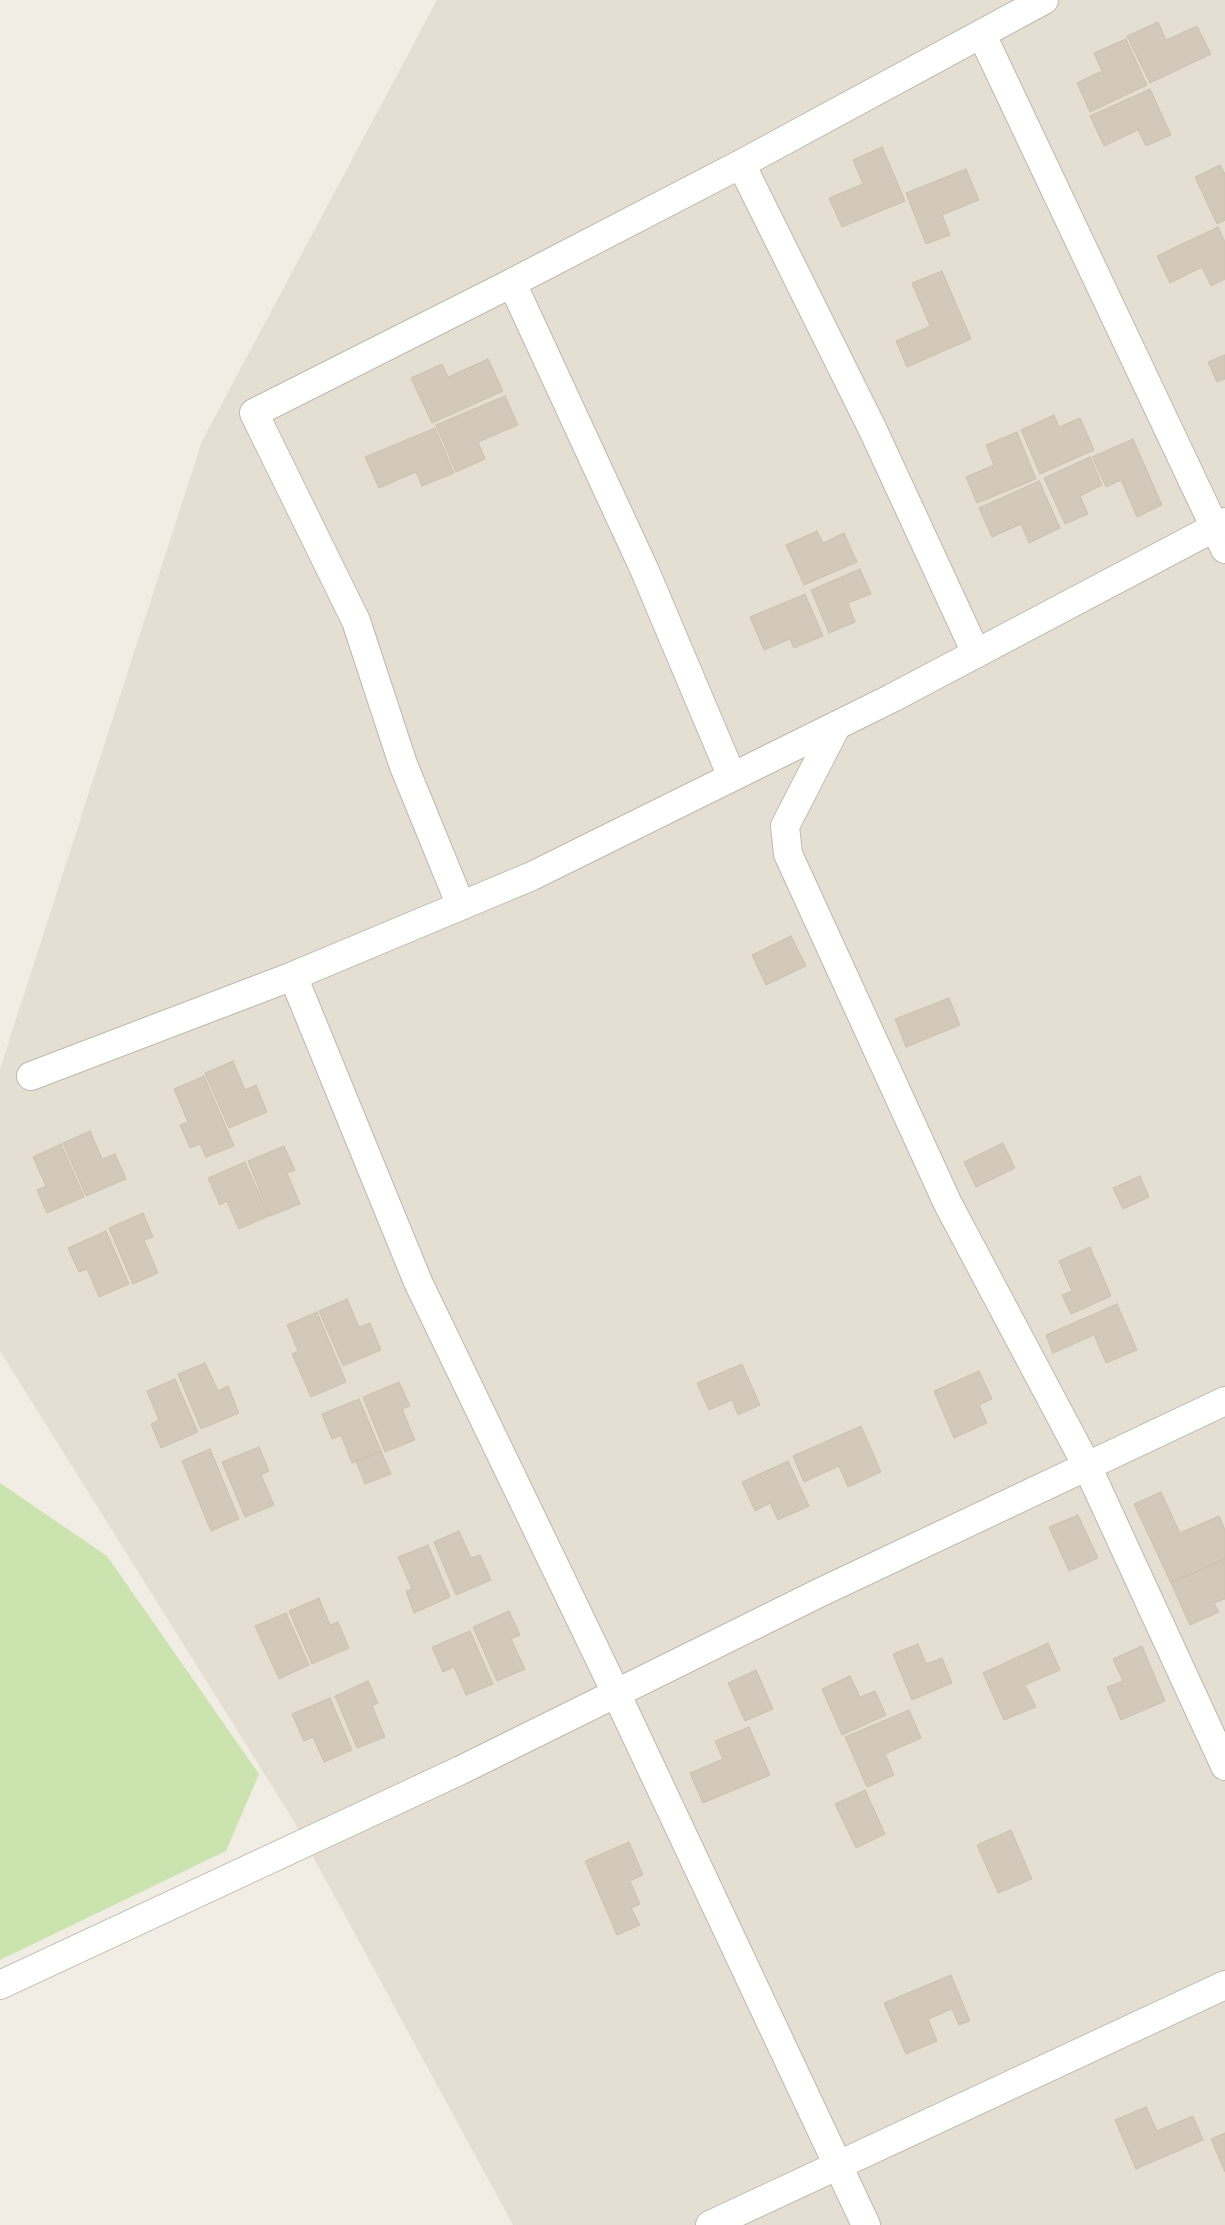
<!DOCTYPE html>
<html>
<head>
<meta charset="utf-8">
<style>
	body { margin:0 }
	canvas { display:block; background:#f1ede4 }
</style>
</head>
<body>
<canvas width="1225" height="2225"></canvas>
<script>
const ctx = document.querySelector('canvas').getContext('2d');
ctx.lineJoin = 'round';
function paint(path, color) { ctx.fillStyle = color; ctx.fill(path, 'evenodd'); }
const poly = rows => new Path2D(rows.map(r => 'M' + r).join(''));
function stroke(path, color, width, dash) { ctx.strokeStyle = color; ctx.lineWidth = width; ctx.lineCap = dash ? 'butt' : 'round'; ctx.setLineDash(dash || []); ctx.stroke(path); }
const residential = poly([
	[437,0,1225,0,1225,2225,513,2225,292,1818,0,1351,0,1069,202,441]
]);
const green = poly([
	[0,1483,107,1556,259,1774,226,1851,0,1960]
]);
const building = poly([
	[1158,22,1166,40,1197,26,1211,54,1150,83,1127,36,1158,22],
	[1126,39,1147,85,1090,112,1077,83,1102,71,1094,53,1126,39],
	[1150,89,1171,135,1146,146,1138,130,1104,146,1090,116,1150,89],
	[882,147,905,201,842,227,829,198,863,184,853,160,882,147],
	[1220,165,1225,174,1225,220,1217,224,1195,177,1220,165],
	[966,169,979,200,942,215,950,235,926,244,906,193,966,169],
	[1218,227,1225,242,1225,279,1211,286,1202,267,1170,283,1157,256,1218,227],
	[942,271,971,339,907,367,896,341,930,326,912,283,942,271],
	[1225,355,1225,379,1217,382,1208,362,1225,355],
	[488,359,503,391,432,423,411,378,442,364,448,377,488,359],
	[505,396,518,425,478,442,485,459,456,472,436,425,505,396],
	[1054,415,1059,427,1080,418,1094,450,1040,474,1021,430,1054,415],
	[435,428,454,473,422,486,416,472,379,488,365,457,435,428],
	[1017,432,1036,479,977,503,966,477,994,465,986,445,1017,432],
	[1133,439,1162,505,1137,517,1121,480,1106,487,1092,457,1133,439],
	[1090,457,1102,485,1080,496,1088,514,1065,524,1044,478,1090,457],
	[1039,481,1060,528,1029,543,1021,524,992,537,979,508,1039,481],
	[817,531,823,543,844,533,857,562,804,585,786,545,817,531],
	[860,569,871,594,848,603,855,622,829,633,811,590,860,569],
	[805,594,823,636,794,648,790,639,764,650,750,617,805,594],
	[791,936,806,966,766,985,752,955,791,936],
	[949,998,960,1025,906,1047,895,1019,949,998],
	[233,1061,245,1090,256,1085,267,1112,229,1128,205,1073,233,1061],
	[204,1076,234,1146,206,1157,200,1144,190,1148,180,1125,188,1122,174,1089,204,1076],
	[90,1131,102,1159,115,1154,126,1179,86,1196,63,1143,90,1131],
	[1003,1143,1015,1168,976,1187,964,1162,1003,1143],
	[61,1144,84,1197,47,1213,37,1190,46,1186,33,1157,61,1144],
	[284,1146,295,1170,287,1173,300,1204,270,1216,248,1161,284,1146],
	[245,1162,269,1216,239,1229,227,1201,220,1205,208,1178,245,1162],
	[1140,1176,1149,1197,1123,1209,1113,1188,1140,1176],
	[143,1213,153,1237,144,1240,158,1273,133,1284,109,1228,143,1213],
	[106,1231,129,1284,99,1297,87,1269,79,1272,68,1248,106,1231],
	[1090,1247,1111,1296,1071,1314,1062,1295,1072,1291,1059,1261,1090,1247],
	[347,1299,359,1327,370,1323,381,1350,343,1366,319,1311,347,1299],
	[1117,1304,1137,1350,1106,1363,1094,1335,1053,1353,1046,1335,1117,1304],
	[317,1312,346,1382,311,1397,292,1354,298,1351,287,1325,317,1312],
	[205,1363,218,1391,228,1386,239,1413,201,1429,178,1374,205,1363],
	[742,1364,760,1405,738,1415,732,1400,709,1410,697,1383,742,1364],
	[979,1371,992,1399,979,1405,987,1423,954,1438,934,1391,979,1371],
	[175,1379,198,1432,161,1448,151,1424,159,1420,147,1391,175,1379],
	[399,1382,410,1406,402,1409,415,1440,385,1452,363,1397,399,1382],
	[359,1399,381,1451,352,1463,341,1435,332,1439,322,1414,359,1399],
	[861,1426,881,1472,848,1487,839,1466,804,1482,793,1456,861,1426],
	[259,1447,269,1471,261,1475,274,1505,245,1517,222,1462,259,1447],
	[210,1449,239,1519,211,1531,182,1461,210,1449],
	[381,1451,391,1474,365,1484,356,1461,381,1451],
	[788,1461,809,1506,778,1520,770,1503,755,1511,742,1482,788,1461],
	[1161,1492,1180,1533,1219,1516,1225,1530,1225,1559,1171,1583,1134,1504,1161,1492],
	[1078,1515,1098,1558,1069,1571,1049,1527,1078,1515],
	[459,1531,471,1558,480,1555,491,1580,456,1595,434,1542,459,1531],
	[428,1545,450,1597,414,1613,406,1591,412,1589,398,1557,428,1545],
	[1225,1559,1225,1599,1214,1603,1219,1612,1190,1625,1171,1583,1225,1559],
	[319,1598,330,1625,338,1622,349,1648,312,1664,289,1611,319,1598],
	[509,1611,520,1635,511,1639,525,1669,497,1681,473,1627,509,1611],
	[286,1613,309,1665,279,1679,255,1626,286,1613],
	[470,1631,493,1684,466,1695,454,1667,443,1672,432,1647,470,1631],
	[1048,1643,1060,1670,1025,1685,1036,1707,1004,1720,983,1673,1048,1643],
	[918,1644,926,1664,942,1658,952,1683,912,1700,893,1654,918,1644],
	[1142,1646,1165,1701,1121,1720,1107,1687,1123,1681,1113,1659,1142,1646],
	[756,1670,773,1709,745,1721,728,1683,756,1670],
	[850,1676,860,1697,875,1691,886,1715,842,1735,822,1689,850,1676],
	[368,1681,378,1703,372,1706,385,1737,357,1748,335,1696,368,1681],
	[330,1698,352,1750,324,1762,313,1737,304,1741,292,1714,330,1698],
	[909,1710,921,1738,885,1754,894,1775,867,1787,845,1737,909,1710],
	[749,1727,770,1775,703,1803,690,1773,723,1759,715,1741,749,1727],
	[865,1790,885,1834,856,1848,835,1804,865,1790],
	[1011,1830,1032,1879,998,1893,977,1845,1011,1830],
	[629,1842,643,1875,630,1881,640,1904,631,1908,640,1925,617,1935,585,1861,629,1842],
	[951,1975,970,2021,959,2025,952,2009,928,2019,937,2041,906,2054,884,2003,951,1975],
	[1146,2107,1157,2131,1193,2116,1203,2140,1136,2169,1115,2120,1146,2107],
	[1225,2133,1225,2172,1211,2139,1225,2133]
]);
const street = poly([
	[982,35,1225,549],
	[741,164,873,430,976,653],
	[512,283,645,571,732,777],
	[837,725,785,826,788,854,948,1204,1087,1466,1225,1766],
	[461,906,403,764,356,621,254,413,502,288,741,164,1044,0],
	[293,976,418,1282,616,1693,866,2225],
	[31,1076,293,976,532,876,892,698,1225,522],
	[0,1985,461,1770,819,1593,1225,1401],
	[710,2225,1225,1985]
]);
paint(residential, '#e5dfd3');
paint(green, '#cbe3af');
paint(building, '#d2c9bb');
stroke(building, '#ccc1ae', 1);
stroke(street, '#bfb8ab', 30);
stroke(street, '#fff', 28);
</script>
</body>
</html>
